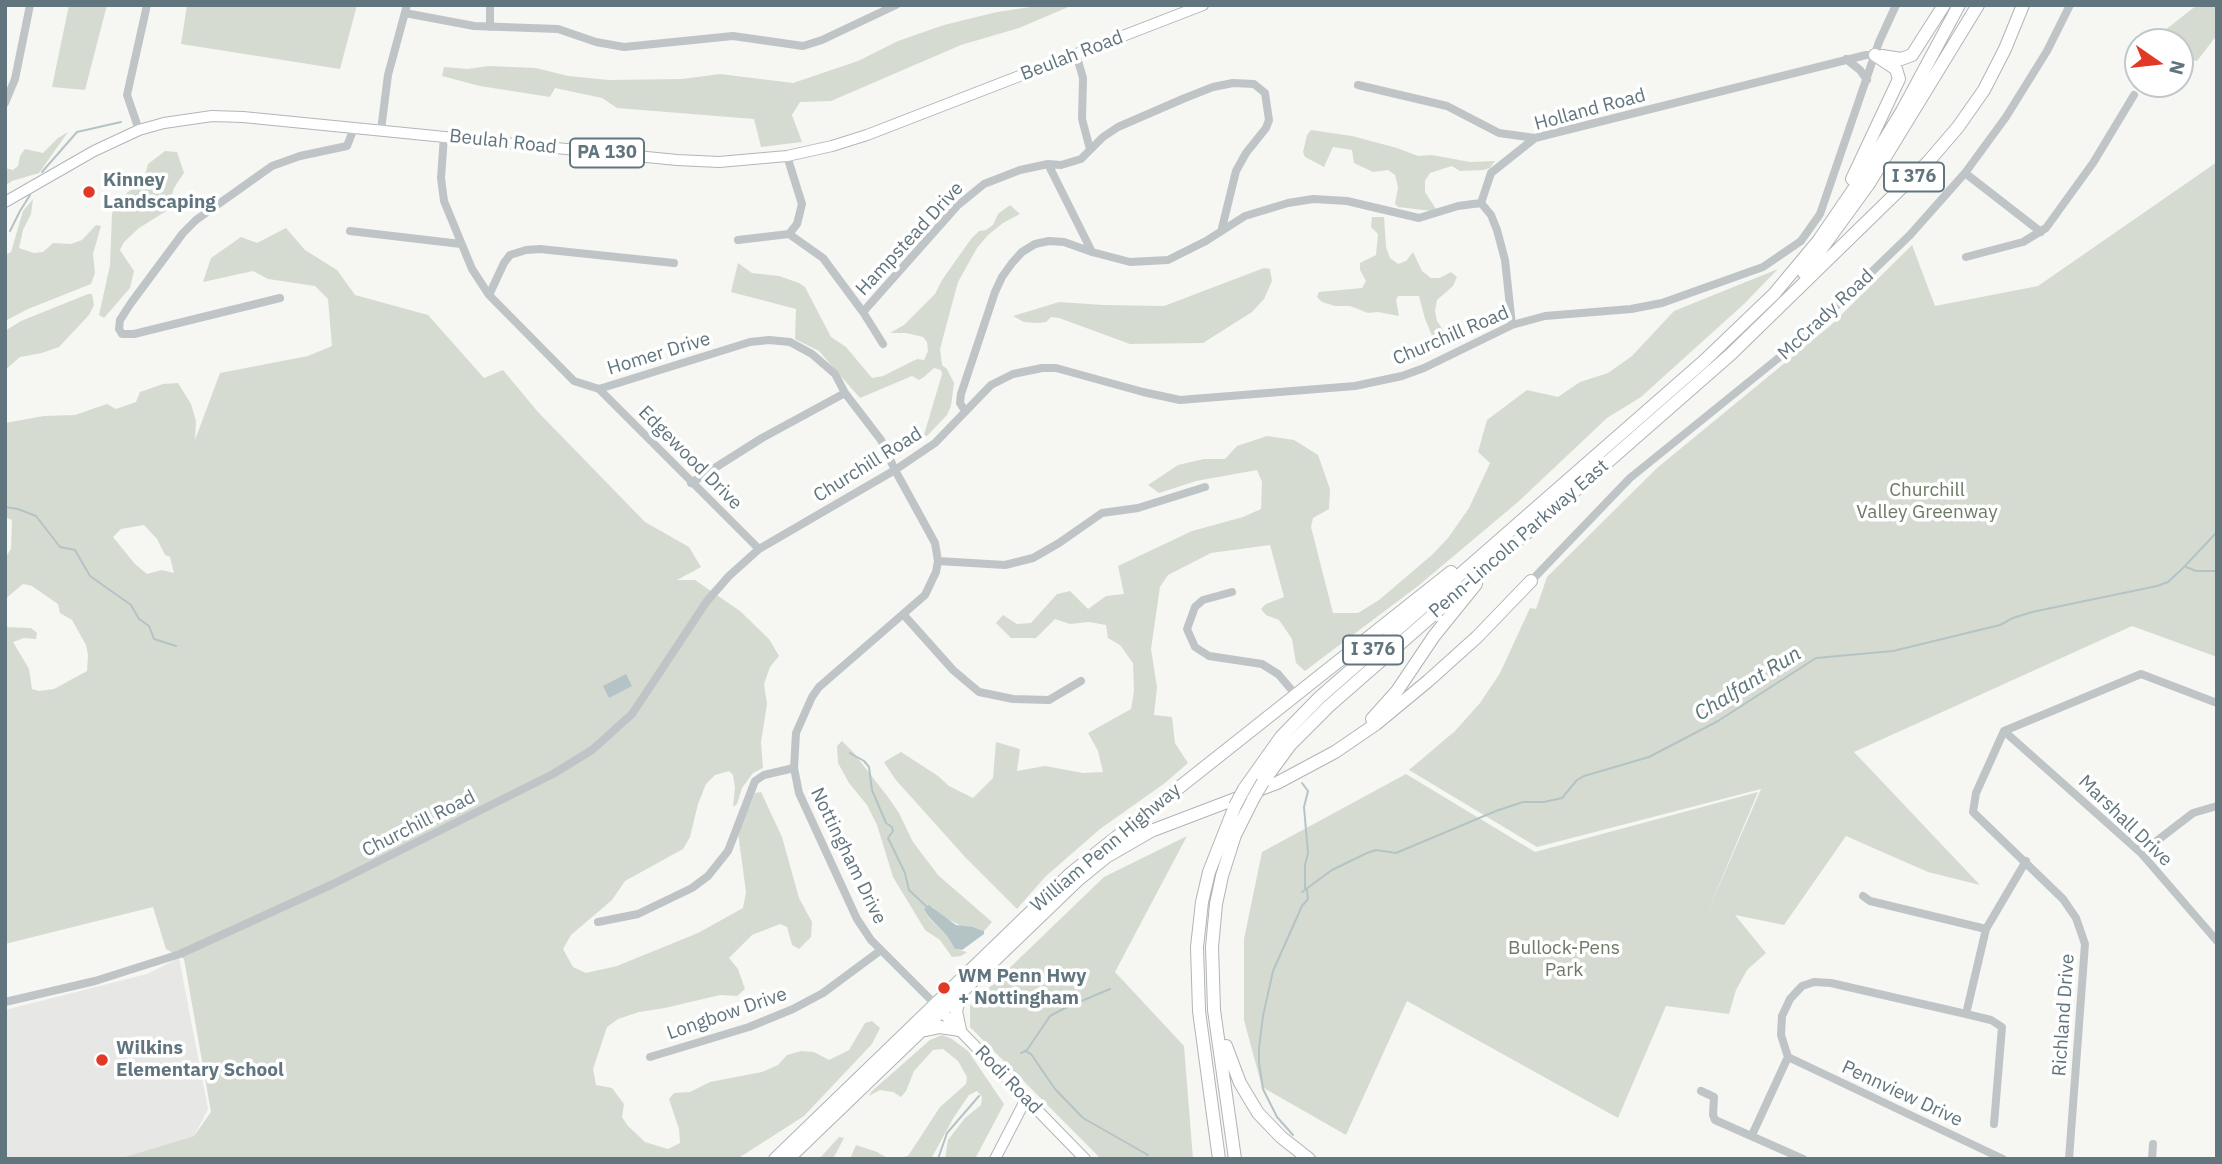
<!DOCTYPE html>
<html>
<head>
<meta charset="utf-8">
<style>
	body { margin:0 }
	#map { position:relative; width:2222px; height:1164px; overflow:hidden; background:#f6f6f3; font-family:"IBM Plex Sans",sans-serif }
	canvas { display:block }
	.frame { position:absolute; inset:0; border:7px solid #61757e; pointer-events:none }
	.north { position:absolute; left:2124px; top:28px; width:70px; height:70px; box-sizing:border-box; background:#fff; border:2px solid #c0c8cb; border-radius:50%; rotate:104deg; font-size:19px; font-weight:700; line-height:28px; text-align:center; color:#61757e }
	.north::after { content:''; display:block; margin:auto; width:24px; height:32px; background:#e23826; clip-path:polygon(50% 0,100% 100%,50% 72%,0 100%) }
</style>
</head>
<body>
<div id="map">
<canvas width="2222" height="1164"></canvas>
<div class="frame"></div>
<div class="north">N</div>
</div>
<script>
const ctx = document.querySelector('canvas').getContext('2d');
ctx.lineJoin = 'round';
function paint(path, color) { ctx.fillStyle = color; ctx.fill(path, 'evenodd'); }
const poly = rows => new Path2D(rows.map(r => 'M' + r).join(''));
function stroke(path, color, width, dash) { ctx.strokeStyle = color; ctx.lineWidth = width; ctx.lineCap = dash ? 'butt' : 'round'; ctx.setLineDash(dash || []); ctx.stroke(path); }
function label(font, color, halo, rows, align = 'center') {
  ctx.font = font + ' "IBM Plex Sans",sans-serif'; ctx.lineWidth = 7; ctx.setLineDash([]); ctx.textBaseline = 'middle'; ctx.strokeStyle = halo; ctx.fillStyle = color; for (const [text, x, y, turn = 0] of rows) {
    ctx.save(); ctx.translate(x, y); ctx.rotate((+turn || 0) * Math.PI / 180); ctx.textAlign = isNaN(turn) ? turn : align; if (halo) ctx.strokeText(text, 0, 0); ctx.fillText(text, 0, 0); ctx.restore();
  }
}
const built = poly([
	[179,958,208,1109,194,1136,118,1159,5,1159,5,1010,147,974]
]);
const green = poly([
	[69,5,107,5,85,90,52,87],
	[187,5,357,5,340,69,181,44],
	[1044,5,1073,5,1019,28,961,45,831,101,800,102,792,115,802,142,761,147,754,119,617,108,602,98,555,88,550,97,480,86,442,76,444,67,467,69,489,66,536,68,568,76,609,80,682,79,720,74,793,83,858,61,898,41,944,25,997,12],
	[2197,5,2217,5,2217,35,2197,61,2180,58,2180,42,2150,42],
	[1311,130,1352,136,1397,148,1418,156,1432,155,1470,162,1495,161,1490,168,1484,170,1460,171,1452,166,1430,173,1425,181,1425,192,1436,209,1432,211,1398,207,1395,204,1398,187,1395,175,1388,170,1373,172,1354,163,1352,150,1333,147,1324,167,1305,157,1303,152,1307,135],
	[68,132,39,173,12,181,5,186,5,168,13,170,18,166,20,156,25,149,43,153,58,138],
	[165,151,177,152,184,173,174,188,168,210,139,228,124,242,120,250,134,271,130,288,104,318,99,315,110,265,112,214,116,202,144,179,148,164],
	[2217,162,2217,657,2132,626,1854,752,1980,885,1928,872,1846,836,1784,925,1735,915,1766,953,1747,970,1736,990,1729,1014,1666,1006,1618,1118,1407,1001,1346,1135,1262,1087,1244,1020,1244,939,1262,852,1406,774,1535,852,1758,792,1706,916,1761,789,1537,847,1409,770,1455,731,1480,703,1500,673,1530,608,1536,609,1547,577,1657,468,1831,325,1912,245,1935,306,2038,286],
	[33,199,31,214,23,230,19,248,34,253,43,252,53,243,71,244,82,240,96,225,101,226,93,254,95,273,91,284,28,309,5,321,5,255,11,252,23,211],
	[1010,205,1020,214,1003,223,988,235,977,248,958,282,940,349,942,365,947,369,954,383,951,406,947,415,927,436,924,435,942,374,941,370,934,368,924,377,919,380,912,376,860,398,819,351,795,339,796,309,731,292,738,263,752,273,779,276,799,283,805,287,831,337,846,347,872,378,883,376,917,359,924,360,928,351,927,342,923,337,906,333,890,333,904,325,935,294,942,280,971,239,979,231,986,230,993,225,998,214],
	[1372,217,1384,217,1386,247,1390,258,1398,264,1406,261,1413,252,1422,271,1431,278,1440,278,1451,272,1457,277,1453,286,1437,300,1435,311,1437,321,1443,330,1448,344,1443,348,1438,350,1425,319,1419,296,1398,296,1396,300,1399,316,1378,312,1368,313,1350,306,1335,306,1322,302,1317,297,1319,292,1362,288,1366,281,1360,270,1360,263,1376,255,1378,234,1371,227],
	[286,228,305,250,337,270,355,295,428,315,484,378,503,370,538,412,645,522,689,547,701,567,677,580,695,580,740,611,769,639,779,656,770,667,764,684,767,704,761,742,763,768,753,773,742,788,737,804,733,807,735,788,733,775,729,771,715,775,706,784,698,804,690,837,683,849,625,881,612,900,571,935,563,949,573,967,586,973,617,966,698,933,743,908,746,892,738,833,755,793,761,792,782,837,799,898,812,922,811,937,799,949,792,945,787,927,780,924,752,935,729,958,738,969,745,989,737,996,720,995,665,1008,639,1012,618,1019,607,1027,593,1069,596,1085,612,1088,624,1104,622,1117,628,1126,645,1142,668,1149,680,1143,679,1129,669,1099,674,1093,690,1092,710,1082,762,1072,778,1065,787,1055,801,1051,814,1052,829,1060,849,1050,865,1023,872,1021,880,1028,872,1044,804,1116,737,1159,118,1159,194,1136,211,1112,184,959,166,949,153,907,5,944,5,627,31,628,37,633,36,639,24,638,13,642,29,669,32,689,39,691,54,689,87,671,88,655,86,645,72,620,60,613,58,604,32,586,23,584,5,599,5,558,11,549,12,520,5,517,5,423,44,416,75,415,107,404,116,409,136,402,140,392,163,384,178,383,191,404,196,421,195,440,220,373,308,356,332,346,328,299,315,286,268,279,253,271,203,282,211,258,241,237,257,243],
	[144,525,157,539,165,555,170,557,174,573,162,570,147,574,135,564,113,537,121,529],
	[1264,268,1270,269,1272,281,1264,299,1252,312,1203,343,1130,344,1059,318,1051,317,1046,322,1038,323,1024,322,1013,316,1059,302,1103,305,1164,306],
	[1778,269,1744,304,1641,397,1607,418,1518,502,1418,586,1305,671,1296,663,1292,639,1279,620,1266,615,1261,609,1266,604,1284,597,1270,545,1211,553,1168,575,1160,587,1151,649,1157,687,1154,715,1172,717,1175,743,1188,763,1165,783,1100,829,1045,877,1017,909,965,857,895,779,884,762,901,752,938,776,949,786,973,798,993,778,996,742,1020,749,1017,771,1045,766,1083,773,1103,772,1098,751,1088,733,1131,709,1134,691,1133,663,1120,645,1108,638,1106,625,1089,622,1070,624,1055,619,1036,638,1011,638,996,623,1003,615,1017,624,1031,623,1057,594,1070,591,1088,609,1106,596,1124,594,1118,566,1192,531,1243,517,1261,509,1262,482,1257,470,1196,481,1159,493,1148,485,1178,465,1204,459,1225,459,1237,446,1267,436,1294,440,1318,455,1330,489,1329,509,1313,518,1311,527,1333,613,1358,613,1379,600,1433,554,1448,538,1469,508,1490,463,1478,452,1487,420,1527,390,1558,397,1580,382,1608,373,1632,356,1674,311],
	[88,294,92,294,94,305,89,315,59,347,42,353,20,357,5,370,5,331,21,321],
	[842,741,853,752,888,797,899,813,913,842,938,875,992,922,984,931,973,927,963,927,938,914,933,907,924,909,928,917,947,936,955,949,967,952,961,956,952,957,940,940,925,930,893,877,877,825,867,805,849,783,838,763,837,746],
	[1187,836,1115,972,1184,1046,1193,1159,1101,1159,970,1027,970,1006,1104,877],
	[942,1035,952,1039,968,1051,1004,1104,975,1159,945,1159,948,1140,965,1118,981,1105,982,1097,977,1091,969,1095,954,1117,931,1159,895,1159,908,1156,940,1107,966,1084,967,1077,958,1061,943,1049,933,1050,914,1071,906,1091,901,1097,893,1092,880,1090,869,1096,872,1091,930,1040],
	[839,1137,844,1138,833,1159,819,1159],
	[856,1145,877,1152,889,1159,850,1159]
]);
const water = poly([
	[626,674,632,686,609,698,603,686],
	[929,905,956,925,973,927,984,931,984,934,962,950,955,949,947,936,928,916,924,909]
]);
const stream = poly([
	[42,172,77,132,121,122],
	[10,231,20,211,30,195],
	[5,507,18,509,36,516,60,547,75,550,90,576,131,605,139,619,149,626,154,639,176,646],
	[2186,567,2196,571,2217,571],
	[850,753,864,761,869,767,872,790,886,823,892,827,893,831,888,838,905,873,909,890,927,907],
	[1302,783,1308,791,1304,807,1308,853,1305,865,1305,890],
	[1302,892,1332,870,1367,853,1376,850,1396,853,1496,811,1523,802,1544,802,1562,798,1577,780,1584,776,1649,757,1718,721,1816,658,1893,651,2000,625,2013,618,2032,612,2157,586,2168,582,2184,567,2217,532],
	[1025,1051,1031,1054,1055,1089,1083,1118,1148,1155],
	[1021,1053,1027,1050,1050,1016,1065,1008,1110,989],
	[1293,1135,1277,1117,1263,1089,1259,1063,1259,1048,1263,1016,1273,971,1302,906,1308,899,1307,890],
	[938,1159,947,1133,979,1096]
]);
const minor = poly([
	[405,13,474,26,558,29,596,42,624,47,733,36,803,46,822,40,896,5],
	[490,27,490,5],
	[1076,54,1083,78,1082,119,1090,149],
	[1846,59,1860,70,1867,80],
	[1358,85,1447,106,1499,133,1535,138],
	[5,103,15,79,30,5],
	[139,130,127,95,147,5],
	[381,130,388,75,407,5],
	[444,136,441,178,444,201,472,269,489,295,574,381,599,389,750,342,769,340,790,342,812,354,835,374,845,393,881,440,895,470,935,543,938,561,936,572,925,595,819,687,812,697,796,733,794,768,799,793,857,919,871,940,935,1004],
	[787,156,802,204,797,224,789,234,823,258,863,312,883,344],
	[1048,164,1092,252],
	[1965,173,2041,232],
	[1481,203,1491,215,1497,230,1505,260,1512,325],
	[350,231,461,244],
	[738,240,789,234],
	[1966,257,2023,242,2046,228,2093,163,2134,95],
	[489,295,504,263,510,255,526,250,540,249,674,263],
	[280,298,134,334,122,334,119,329,120,320,131,303,183,233,196,220,272,166,300,156,347,146,354,128],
	[863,312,957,206,984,184,1020,170,1048,164,1061,165,1081,159,1103,137,1118,127,1185,98,1213,87,1233,83,1254,84,1265,93,1269,120,1266,128,1246,153,1236,171,1222,228],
	[599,389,759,549],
	[965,411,960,403,961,394,995,292,1002,277,1012,263,1022,252,1035,244,1049,241,1064,242,1092,252,1130,262,1168,260,1206,241,1245,216,1288,203,1313,199,1347,201,1419,218,1458,206,1481,203,1491,173,1535,138,1866,55,1875,55],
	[691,483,762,438,845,393],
	[938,561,1005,565,1033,558,1059,543,1102,513,1138,508,1205,487],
	[1531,581,1630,478,1802,339,1910,235,1965,173,2006,117,2047,51,2070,5],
	[1232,592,1203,600,1195,607,1187,629,1195,647,1209,656,1262,664,1278,674,1296,695],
	[903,614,953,670,979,692,1013,699,1049,700,1081,681],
	[2004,731,2141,853,2217,941],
	[2141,853,2193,813,2217,806],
	[1863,896,1870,901,1986,929],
	[598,922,638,914,692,888,708,876,728,851,755,781,764,775,794,768],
	[5,1002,95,981,180,954,333,884,553,774,592,750,632,714,707,601,729,576,759,549,895,470,935,443,991,385,1013,374,1042,368,1056,368,1143,392,1180,400,1355,386,1402,376,1424,368,1512,325,1545,316,1631,309,1662,303,1763,267,1801,241,1820,214,1879,42,1896,5],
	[1966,1014,1986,929,2026,861],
	[650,1057,749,1027,793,1009,823,993,881,950],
	[1788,1057,2003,1159],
	[1701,1091,1714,1097,1713,1115,1715,1120,1803,1159],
	[1752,1135,1788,1057,1781,1035,1782,1016,1790,999,1802,986,1814,982,1831,983,1966,1014,1991,1020,2002,1027,1994,1124],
	[2069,1159,2085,944,2076,918,2063,899,1973,812,1976,793,2004,731,2141,674,2217,703],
	[2152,1159,2153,1144]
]);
const major = poly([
	[5,202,94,151,139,130,164,123,212,116,243,117,677,160,719,162,787,156,832,146,867,135,1203,5],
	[938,1008,1085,1159],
	[995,1159,1026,1099]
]);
const highway = poly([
	[1882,56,1901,59,1912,55,1944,5],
	[1852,179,1899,79,1896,69,1875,55],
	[1804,273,1868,185,1978,5],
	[1372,719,1397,691,1434,636,1476,584],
	[1263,782,1290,745,1329,706,1731,354,1928,162,1958,127,1984,90,2005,49,2023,5],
	[1244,789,1281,737,1320,697,1704,361,1774,294,1819,240,1860,180,1902,111,1959,5],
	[960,997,956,1011,960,1030],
	[926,1030,940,1027,960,1030],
	[1226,1046,1240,1083,1258,1113,1281,1137,1309,1159],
	[775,1159,1070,874,1451,572],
	[788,1159,1079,879,1106,857,1151,831,1277,783,1335,752,1376,724,1428,681,1477,637,1531,581],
	[1219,1159,1199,1011,1197,947,1202,902,1209,872,1235,806],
	[1235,1159,1214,1010,1212,947,1216,904,1222,876,1235,835,1253,799]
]);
const highwayBridge = poly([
	[1253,799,1263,782],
	[1235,806,1244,789]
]);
const markers = [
	[89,192,7,"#e23826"],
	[944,988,7,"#e23826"],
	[102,1060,7,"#e23826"]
];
const shields = [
	[607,153,74],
	[1914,177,60],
	[1373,650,60]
];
const shieldNames = [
	["PA 130",607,153],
	["I 376",1914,177],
	["I 376",1373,650]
];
const streetNames = [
	["Beulah Road",1072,56,-21],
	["Holland Road",1590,110,-15],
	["Beulah Road",503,142,6],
	["Hampstead Drive",910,239,-47],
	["McCrady Road",1826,315,-43],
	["Churchill Road",1451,336,-23],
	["Homer Drive",659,354,-17],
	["Edgewood Drive",690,458,45],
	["Churchill Road",868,465,-32],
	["Penn-Lincoln Parkway East",1519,539,-41],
	["Marshall Drive",2125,821,44],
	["Churchill Road",419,824,-27],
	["William Penn Highway",1106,848,-40],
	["Nottingham Drive",848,856,64],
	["Longbow Drive",727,1014,-19],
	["Richland Drive",2064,1015,-86],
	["Rodi Road",1008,1080,46],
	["Pennview Drive",1902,1094,25]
];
const poiNames = [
	["Kinney",103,181],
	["Landscaping",103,203],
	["WM Penn Hwy",958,977],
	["+ Nottingham",958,999],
	["Wilkins",116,1049],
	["Elementary School",116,1071]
];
const parkNames = [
	["Churchill",1927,491],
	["Valley Greenway",1927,513],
	["Bullock-Pens",1564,949],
	["Park",1564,971]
];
const waterNames = [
	["Chalfant Run",1748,684,-32]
];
paint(built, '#e7e7e6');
paint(green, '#d6dbd2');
paint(water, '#b4c4c6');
stroke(stream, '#b4c4c6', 2);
stroke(major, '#b0b6b9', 12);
stroke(highway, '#b0b5b8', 14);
stroke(minor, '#bfc4c7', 8);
stroke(major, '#fff', 10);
stroke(highway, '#fff', 12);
stroke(highwayBridge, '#b0b5b8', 14, []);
stroke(highwayBridge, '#fff', 12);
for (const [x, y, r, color] of markers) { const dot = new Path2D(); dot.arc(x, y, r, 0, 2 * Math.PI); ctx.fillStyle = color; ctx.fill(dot); stroke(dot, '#fff', 2.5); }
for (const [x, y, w] of shields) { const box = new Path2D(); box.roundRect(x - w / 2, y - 14.5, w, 29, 5); ctx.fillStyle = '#fff'; ctx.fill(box); stroke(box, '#61757e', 2); }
label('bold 18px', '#61757e', null, shieldNames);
label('19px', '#61757e', '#fff', streetNames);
label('bold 19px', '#61757e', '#fff', poiNames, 'left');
label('19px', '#6c7b64', '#fff', parkNames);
label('italic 21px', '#5c7679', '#fff', waterNames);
</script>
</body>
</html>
